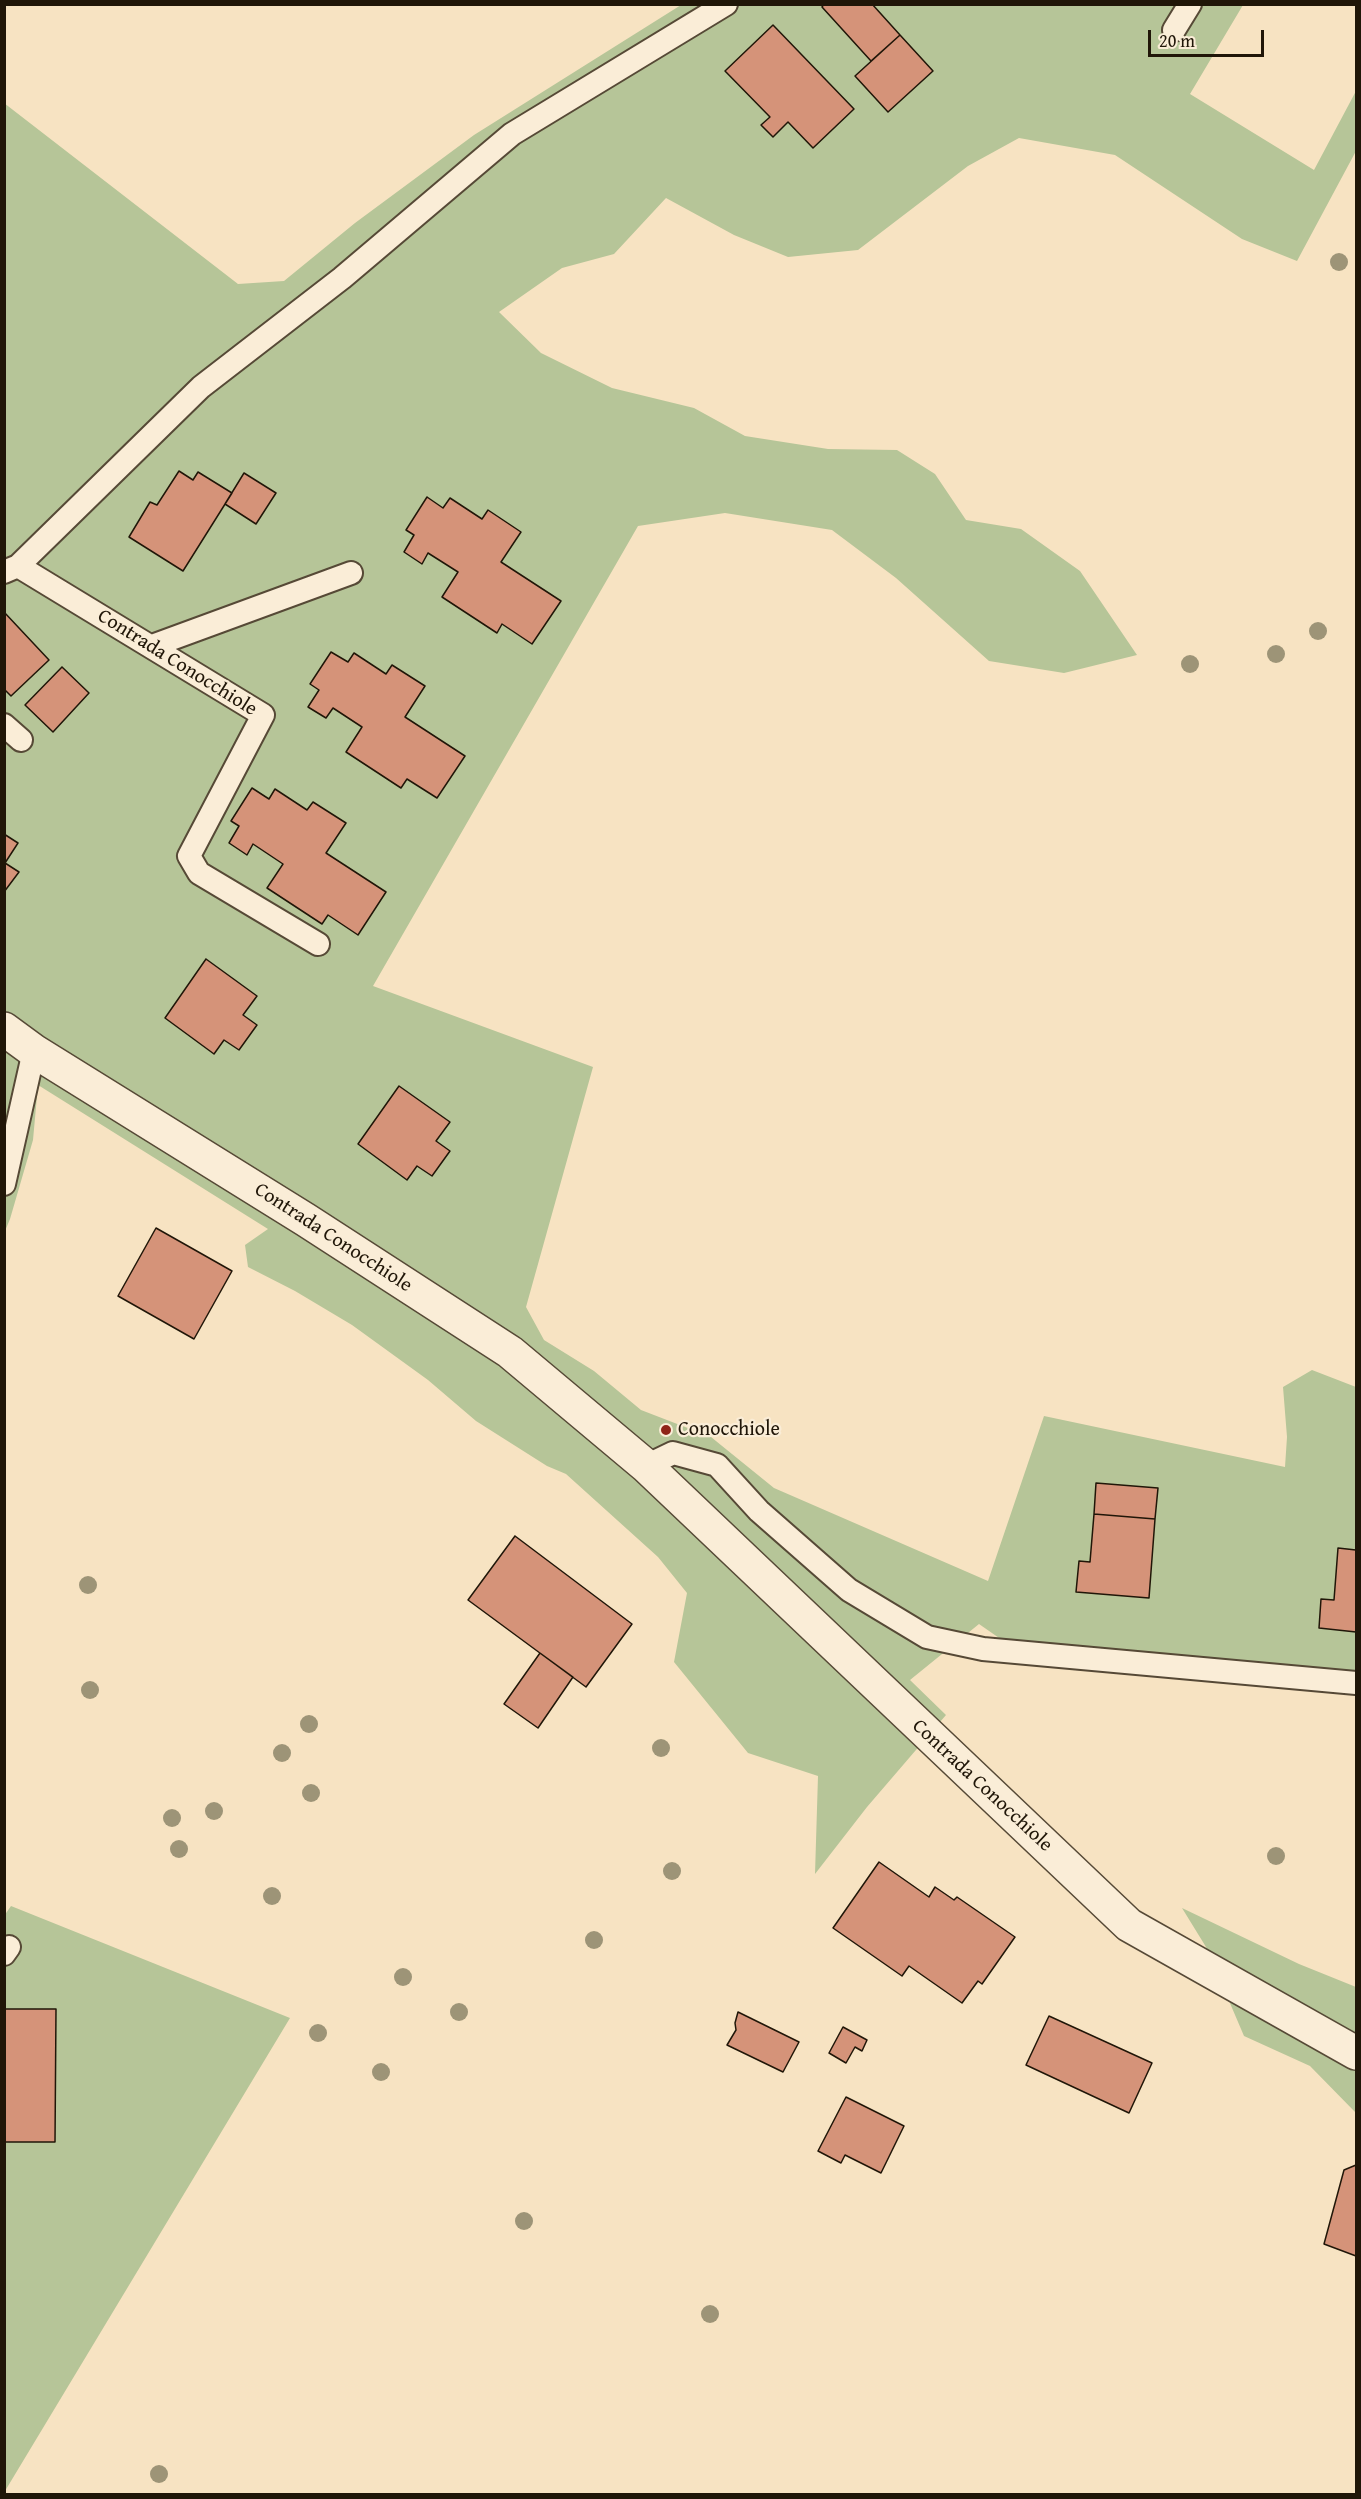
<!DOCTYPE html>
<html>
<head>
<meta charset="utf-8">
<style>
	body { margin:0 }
	#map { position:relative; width:1361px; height:2499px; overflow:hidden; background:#f7e3c2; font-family:"Gentium Book Plus",serif }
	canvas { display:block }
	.frame { position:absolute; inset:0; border:6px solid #201608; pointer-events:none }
	.scale { position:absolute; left:1148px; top:30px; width:116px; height:27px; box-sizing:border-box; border:3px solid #201608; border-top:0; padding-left:8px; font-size:18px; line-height:21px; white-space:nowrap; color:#201608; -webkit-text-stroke:4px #faedd7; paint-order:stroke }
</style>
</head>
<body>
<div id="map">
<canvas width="1361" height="2499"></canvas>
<div class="frame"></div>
<div class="scale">20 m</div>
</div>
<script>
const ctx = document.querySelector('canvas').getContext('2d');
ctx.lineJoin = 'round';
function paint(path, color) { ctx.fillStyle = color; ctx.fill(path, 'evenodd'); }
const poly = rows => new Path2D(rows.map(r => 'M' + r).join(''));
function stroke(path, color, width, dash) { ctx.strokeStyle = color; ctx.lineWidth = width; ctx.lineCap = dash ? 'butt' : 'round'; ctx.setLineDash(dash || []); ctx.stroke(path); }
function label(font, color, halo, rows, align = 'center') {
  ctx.font = font + ' "Gentium Book Plus",serif'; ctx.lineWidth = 4.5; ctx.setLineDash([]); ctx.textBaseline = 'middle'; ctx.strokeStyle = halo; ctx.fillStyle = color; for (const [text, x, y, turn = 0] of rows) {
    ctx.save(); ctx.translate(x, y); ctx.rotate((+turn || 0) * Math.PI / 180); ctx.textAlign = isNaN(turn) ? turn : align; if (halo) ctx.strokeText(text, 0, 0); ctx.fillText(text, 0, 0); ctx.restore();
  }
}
const green = poly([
	[681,5,1243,5,1190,94,1314,170,1356,91,1356,151,1297,261,1242,239,1115,155,1019,138,968,166,858,250,788,257,734,235,666,198,614,254,562,268,499,312,541,353,612,388,694,408,745,436,828,449,897,450,935,474,966,520,1021,529,1080,571,1137,655,1064,673,989,661,896,578,832,530,725,513,638,526,373,986,593,1067,526,1307,544,1340,594,1371,641,1410,711,1437,774,1488,988,1581,1044,1416,1285,1467,1287,1437,1283,1387,1312,1370,1356,1387,1356,1672,1002,1640,979,1624,910,1680,946,1715,867,1807,815,1874,818,1776,748,1753,674,1662,687,1593,658,1557,566,1474,547,1466,476,1421,428,1380,352,1325,295,1291,248,1267,245,1245,268,1229,38,1085,33,1140,10,1219,5,1231,4,103,238,284,284,281,355,223,474,135],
	[11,1906,290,2018,5,2491,4,1916],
	[1182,1908,1299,1964,1356,1987,1356,2113,1310,2066,1244,2036,1206,1947]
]);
const building = poly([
	[824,4,872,4,900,35,871,61,822,7,824,4],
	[773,25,854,109,813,148,788,122,773,137,761,125,770,117,725,71,773,25],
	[900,35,933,71,888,112,855,76,900,35],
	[179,471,193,480,198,472,232,493,183,571,129,537,150,502,157,505,179,471],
	[244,473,276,493,256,524,225,504,244,473],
	[427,497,443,508,450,498,482,519,488,510,521,532,501,562,561,601,532,644,502,624,497,633,442,597,458,572,428,553,422,564,404,552,414,535,406,530,427,497],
	[4,612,49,660,11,696,4,689,4,612],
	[331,652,348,662,354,653,386,674,392,665,425,686,405,717,465,756,437,798,407,779,401,788,346,752,362,727,333,708,326,718,308,707,319,690,310,684,331,652],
	[62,667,89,693,53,732,25,705,62,667],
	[252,788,269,799,275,789,307,810,313,802,346,823,326,853,386,892,358,935,328,915,322,924,267,888,283,864,253,844,247,855,229,843,239,826,231,821,252,788],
	[4,834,18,843,5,863,19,872,4,892,4,834],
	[206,959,257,996,243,1015,257,1025,239,1050,224,1040,214,1054,165,1018,206,959],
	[399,1086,450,1122,436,1141,450,1151,432,1176,417,1166,407,1180,358,1144,399,1086],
	[156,1228,232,1271,194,1339,118,1296,156,1228],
	[1096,1483,1158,1488,1155,1519,1094,1514,1096,1483],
	[1094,1514,1155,1519,1149,1598,1076,1592,1079,1561,1090,1562,1094,1514],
	[515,1536,632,1624,586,1687,468,1600,515,1536],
	[1338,1548,1356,1550,1356,1632,1319,1628,1321,1599,1334,1600,1338,1548],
	[540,1653,573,1677,538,1728,504,1704,540,1653],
	[879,1862,929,1897,935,1887,954,1900,957,1897,1015,1937,982,1984,978,1981,962,2003,909,1966,902,1976,833,1928,879,1862],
	[4,2009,56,2009,55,2142,4,2142,4,2009],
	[738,2012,799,2042,783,2072,727,2045,736,2030,735,2023,738,2012],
	[1049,2016,1152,2063,1129,2113,1026,2065,1049,2016],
	[843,2027,867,2040,862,2051,855,2047,846,2063,829,2053,843,2027],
	[846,2097,904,2126,881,2173,845,2155,841,2163,818,2151,846,2097],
	[1356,2165,1356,2256,1324,2244,1344,2170,1356,2165]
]);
const lane = poly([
	[1174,30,1190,4],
	[18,566,201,387,342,278,512,134,726,4],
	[4,572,18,566,263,715,189,856,199,873,318,944],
	[152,646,351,573],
	[4,725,21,740],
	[4,1184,34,1051],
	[646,1466,673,1453,717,1465,759,1511,849,1590,927,1637,983,1649,1356,1683],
	[4,1954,9,1947]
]);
const street = poly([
	[4,1029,34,1051,306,1220,510,1352,646,1466,1129,1925,1356,2053]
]);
const trees = [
	[1339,262],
	[1318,631],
	[1276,654],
	[1190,664],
	[88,1585],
	[90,1690],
	[309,1724],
	[661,1748],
	[282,1753],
	[311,1793],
	[214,1811],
	[172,1818],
	[179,1849],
	[1276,1856],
	[672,1871],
	[272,1896],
	[594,1940],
	[403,1977],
	[459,2012],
	[318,2033],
	[381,2072],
	[524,2221],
	[710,2314],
	[159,2474]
];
const markers = [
	[666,1430,6,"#8f2418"]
];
const streetNames = [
	["Contrada Conocchiole",177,663,32],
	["Contrada Conocchiole",333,1238,33],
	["Contrada Conocchiole",982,1786,43]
];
const poiNames = [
	["Conocchiole",678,1430]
];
paint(green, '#b6c598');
paint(building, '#d59379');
stroke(building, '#201608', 1.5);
stroke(lane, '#564936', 26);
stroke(street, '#564936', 36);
stroke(lane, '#faedd7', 22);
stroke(street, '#faedd7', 33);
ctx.fillStyle = '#9d9477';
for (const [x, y] of trees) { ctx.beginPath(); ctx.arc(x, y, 9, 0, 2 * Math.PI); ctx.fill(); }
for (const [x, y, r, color] of markers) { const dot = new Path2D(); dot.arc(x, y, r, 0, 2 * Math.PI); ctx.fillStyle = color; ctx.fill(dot); stroke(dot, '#faedd7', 2); }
label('20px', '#201608', '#faedd7', streetNames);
label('20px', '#201608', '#faedd7', poiNames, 'left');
</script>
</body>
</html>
